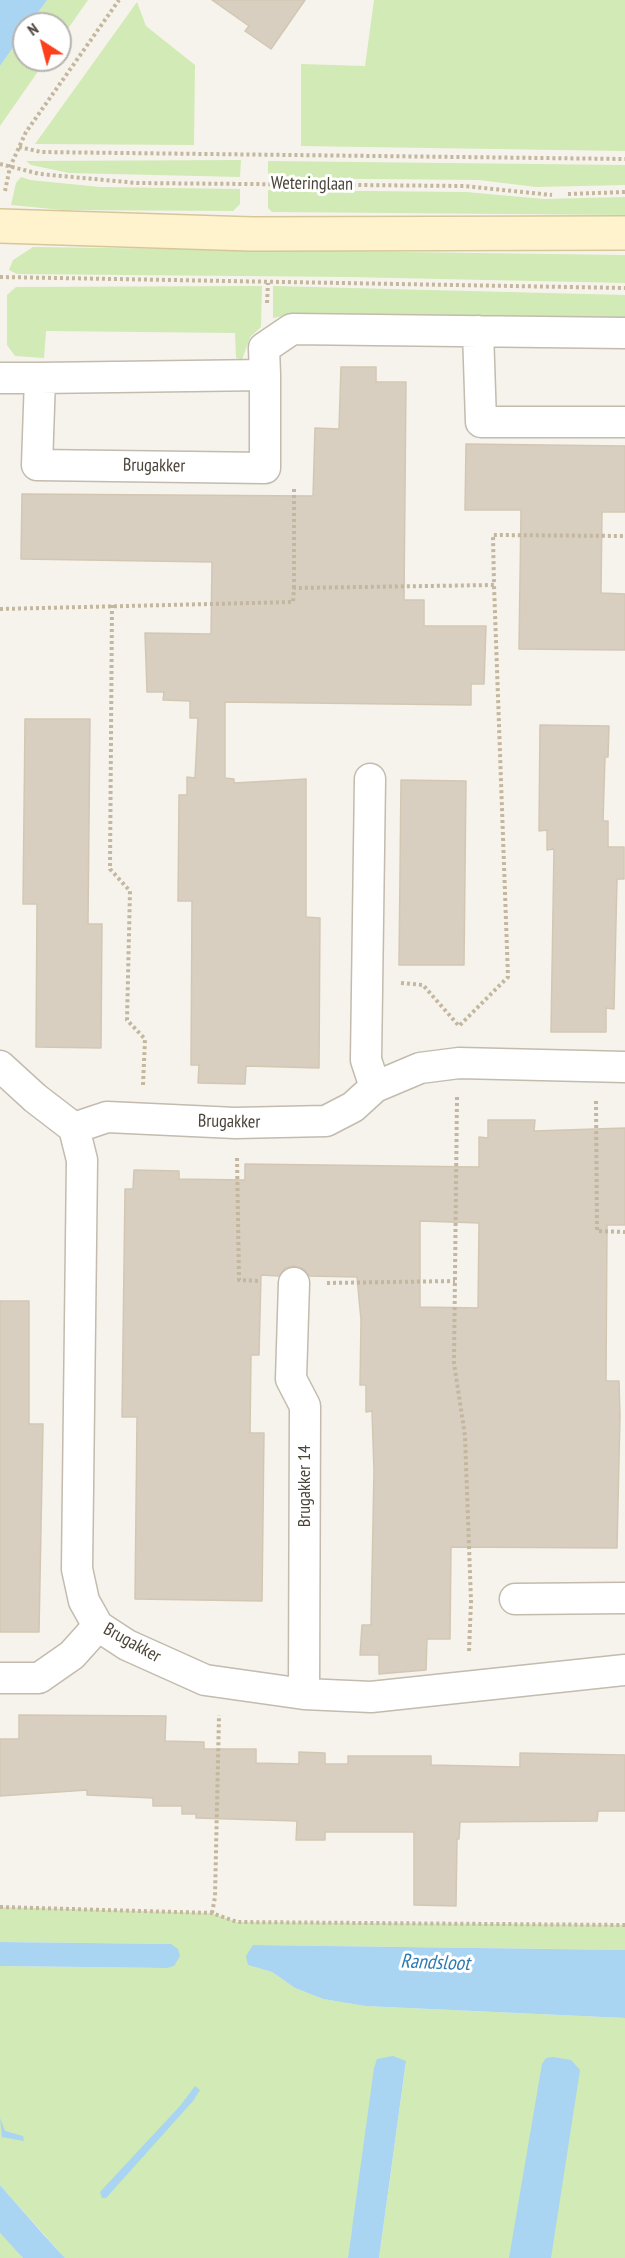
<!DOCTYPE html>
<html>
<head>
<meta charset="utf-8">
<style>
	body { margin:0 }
	#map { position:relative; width:625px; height:2258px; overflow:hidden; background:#f6f3ec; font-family:"PT Sans Narrow",sans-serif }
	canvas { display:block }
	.north { position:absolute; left:12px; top:12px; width:60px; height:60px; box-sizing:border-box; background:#fff; border:2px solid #b7b4b0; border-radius:50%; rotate:324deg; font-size:16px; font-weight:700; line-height:24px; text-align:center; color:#4b4439 }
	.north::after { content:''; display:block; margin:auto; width:21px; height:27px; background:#fc3f1d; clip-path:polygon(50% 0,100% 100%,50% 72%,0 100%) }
</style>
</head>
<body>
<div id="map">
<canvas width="625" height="2258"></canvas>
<div class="north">N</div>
</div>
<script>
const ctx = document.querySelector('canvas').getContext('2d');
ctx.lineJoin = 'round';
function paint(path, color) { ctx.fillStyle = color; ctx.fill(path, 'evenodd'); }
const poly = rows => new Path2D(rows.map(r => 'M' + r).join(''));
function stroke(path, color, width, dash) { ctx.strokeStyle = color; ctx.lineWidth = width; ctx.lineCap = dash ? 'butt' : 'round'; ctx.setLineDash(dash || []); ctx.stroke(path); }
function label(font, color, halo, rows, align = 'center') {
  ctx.font = font + ' "PT Sans Narrow",sans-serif'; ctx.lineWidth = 6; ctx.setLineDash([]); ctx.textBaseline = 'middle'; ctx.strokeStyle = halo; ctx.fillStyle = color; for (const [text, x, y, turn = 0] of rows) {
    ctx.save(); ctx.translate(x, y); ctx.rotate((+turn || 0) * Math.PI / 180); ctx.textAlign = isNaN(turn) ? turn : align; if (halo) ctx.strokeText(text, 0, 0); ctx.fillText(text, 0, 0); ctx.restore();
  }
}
const green = poly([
	[47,0,88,0,60,40,60,24,30,24],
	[374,0,625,0,625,151,301,146,301,64,365,66],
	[137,2,146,26,195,65,194,145,35,144],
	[24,32,24,60,46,60,0,126,0,66],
	[241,160,240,177,69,173,31,165,26,161],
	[268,161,625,165,625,185,536,187,479,180,268,178],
	[21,177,30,180,100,187,240,189,240,204,233,211,63,210,11,205,16,183],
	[268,190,466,192,544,199,625,197,625,215,272,212,268,208],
	[33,247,625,255,625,283,349,277,17,274,9,270,13,260],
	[262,286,261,327,250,337,242,360,236,358,235,333,46,331,44,358,15,356,7,345,7,295,16,287],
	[273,286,625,295,625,320,284,316,273,318],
	[0,1907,212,1913,237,1922,625,1925,625,1950,253,1945,248,1965,272,1972,295,1988,323,1999,365,2006,625,2018,625,2258,379,2258,406,2062,352,2230,348,2258,65,2258,0,2185,0,1966,167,1968,170,1944,0,1942],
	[0,2233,18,2252,23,2258,0,2258]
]);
const water = poly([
	[0,0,47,0,30,24,24,24,24,32,0,66],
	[0,1942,171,1944,178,1949,180,1956,174,1966,167,1968,0,1966],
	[253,1945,625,1950,625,2018,365,2006,323,1999,295,1988,272,1972,248,1965,246,1956],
	[393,2056,406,2061,379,2258,348,2258,374,2068,377,2059],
	[553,2057,571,2060,580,2070,551,2258,509,2258,542,2064,546,2058],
	[195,2086,200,2090,193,2101,106,2198,102,2198,100,2192,180,2106],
	[0,2118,5,2131,23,2136,24,2141,2,2137],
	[0,2185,43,2234,65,2258,23,2258,0,2233]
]);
const building = poly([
	[212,0,305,0,271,49,245,31,249,26,212,0],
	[341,367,376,367,376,382,406,382,404,600,424,600,424,626,486,626,484,684,471,684,471,705,225,702,225,778,234,779,234,783,306,779,306,917,320,918,319,1068,246,1066,245,1084,198,1083,199,1065,191,1065,192,901,178,901,179,795,187,795,187,777,195,778,198,718,190,718,190,701,163,700,164,692,147,692,145,633,211,634,212,562,21,559,22,494,313,496,315,428,339,429,341,367],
	[466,444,625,446,625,512,602,512,601,593,625,594,625,650,519,649,521,510,465,510,466,444],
	[25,719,90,719,88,924,102,924,101,1048,36,1047,37,904,23,904,25,719],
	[540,725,609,726,608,757,605,757,603,821,608,821,608,847,624,847,624,879,617,879,614,1009,606,1008,606,1032,551,1032,554,849,547,850,547,830,539,831,540,725],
	[401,780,466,781,464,965,399,965,401,780],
	[488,1120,535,1120,534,1131,625,1128,625,1225,607,1225,606,1381,619,1381,620,1415,617,1548,451,1547,450,1639,427,1639,426,1670,379,1674,379,1655,360,1655,362,1625,371,1625,374,1471,372,1411,366,1412,366,1385,360,1385,361,1320,357,1277,309,1276,304,1269,294,1266,285,1268,279,1276,261,1275,259,1355,251,1355,250,1433,264,1433,262,1601,135,1599,137,1417,122,1417,125,1189,133,1189,134,1170,179,1171,179,1179,245,1180,245,1164,479,1167,479,1137,488,1138,488,1120],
	[420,1221,479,1223,478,1308,420,1307,420,1221],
	[0,1301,29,1301,29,1424,43,1424,39,1632,0,1632,0,1301],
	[19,1715,166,1716,165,1741,204,1742,204,1749,256,1749,256,1763,299,1764,299,1752,325,1753,325,1764,348,1764,348,1756,431,1756,431,1765,520,1767,520,1753,625,1755,625,1811,598,1811,597,1821,460,1822,459,1839,457,1839,456,1906,414,1905,414,1832,325,1832,325,1840,296,1840,297,1821,196,1818,196,1814,182,1814,182,1806,153,1806,153,1798,87,1795,87,1790,0,1796,0,1739,19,1739,19,1715]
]);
const path = poly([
	[19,147,41,152,625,159],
	[0,164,40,174,137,183,464,186,552,195],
	[5,191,10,167,26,132,119,0],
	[568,194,625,192],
	[0,277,625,288],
	[267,303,268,283],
	[294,588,294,487],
	[112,605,110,869,130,891,127,1020,145,1039,143,1085],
	[0,609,293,602,294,588,494,585,493,535,625,536],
	[401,983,423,985,459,1026,508,977,494,585],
	[457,1097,454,1363,465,1436,471,1601,469,1652],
	[596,1101,597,1231,625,1232],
	[237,1158,239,1280,260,1281],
	[327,1283,455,1281],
	[0,1907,212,1913,237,1922,625,1925],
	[212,1913,215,1897,219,1715]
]);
const street = poly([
	[478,331,481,422,625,422],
	[265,375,264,348,292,329,625,333],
	[0,378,40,378,265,375,265,468,37,465,40,378],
	[370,779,366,1060,375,1087],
	[0,1066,35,1098,74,1128,82,1160,77,1569,84,1601,98,1626,127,1645,205,1680,304,1694,371,1697,625,1670],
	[74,1128,107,1117,235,1123,326,1121,353,1107,375,1087,420,1068,459,1063,625,1067],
	[294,1283,291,1379,305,1406,304,1694],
	[515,1599,625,1598],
	[0,1678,39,1678,72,1655,98,1626]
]);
const secondary = poly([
	[0,226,252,234,625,233]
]);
const streetNames = [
	["Weteringlaan",312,184,1],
	["Brugakker",154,466,1],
	["Brugakker",229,1122,1],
	["Brugakker 14",305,1486,-90],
	["Brugakker",132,1643,29]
];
const waterNames = [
	["Randsloot",435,1963,2]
];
paint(green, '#d2eab5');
paint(water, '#a9d4f2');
paint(building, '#d8cfc1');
stroke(building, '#d3c7b4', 1.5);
stroke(street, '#c2bbae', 33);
stroke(secondary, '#d6c79b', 36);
stroke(path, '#c4b79f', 4, [3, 3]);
stroke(street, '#fff', 30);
stroke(secondary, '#fff3cd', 33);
label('18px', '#4b4439', '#fff', streetNames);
label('italic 20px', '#2e7ab2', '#fff', waterNames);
</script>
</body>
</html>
